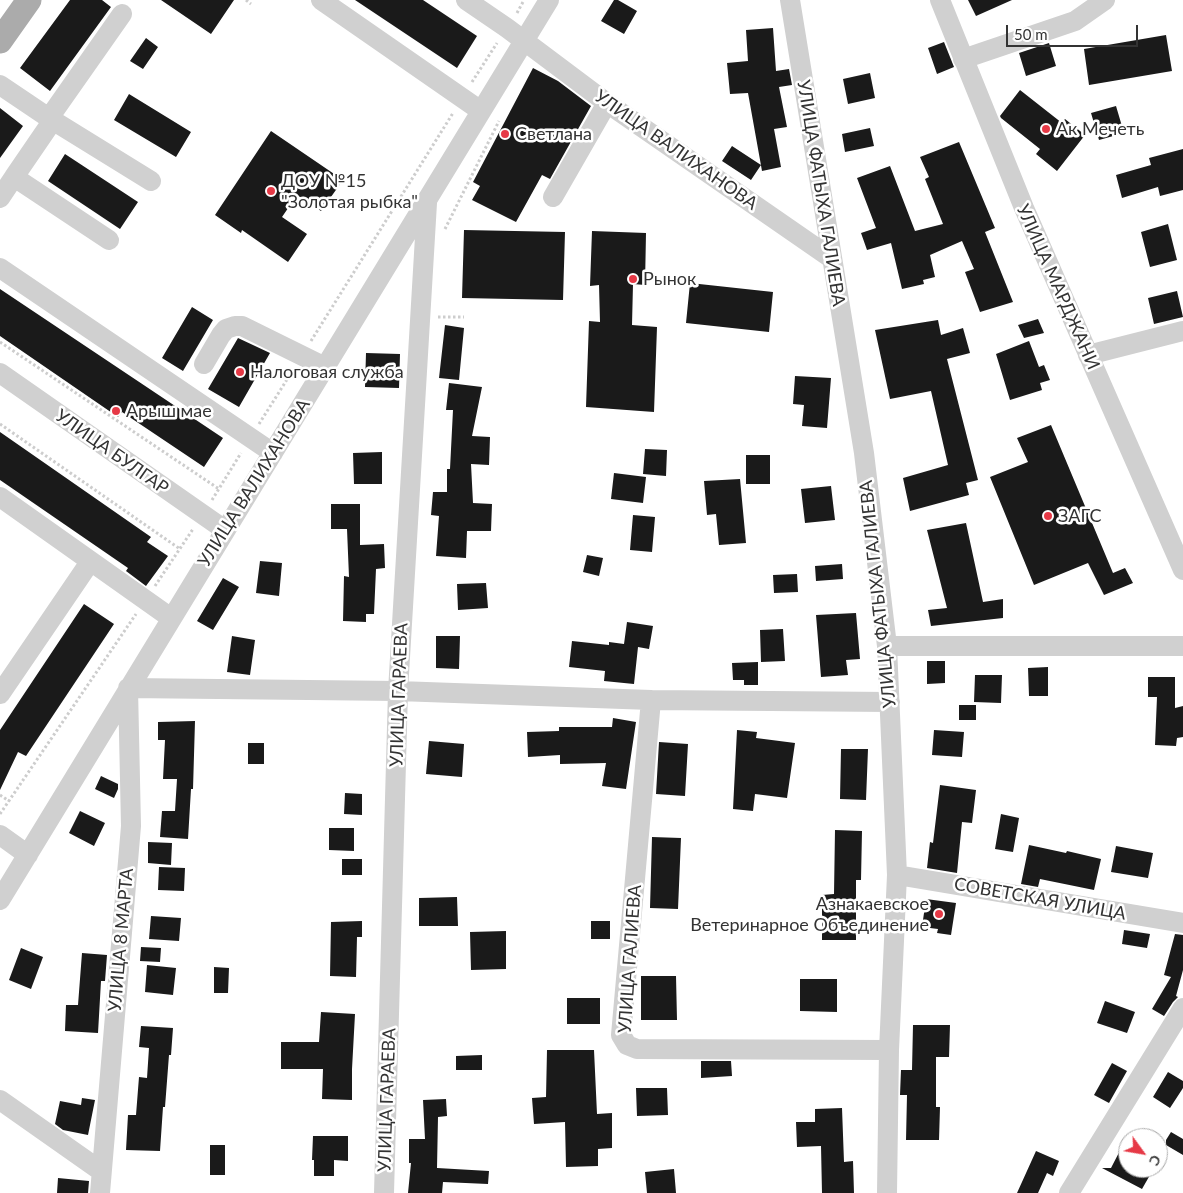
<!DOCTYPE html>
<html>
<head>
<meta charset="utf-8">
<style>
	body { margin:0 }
	#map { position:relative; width:1183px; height:1193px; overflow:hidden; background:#fff; font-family:Lato,sans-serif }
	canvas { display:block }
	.north { position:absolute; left:1118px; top:1128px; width:50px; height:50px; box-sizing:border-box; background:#fff; border:1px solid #adadad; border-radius:50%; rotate:122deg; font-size:14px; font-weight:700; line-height:20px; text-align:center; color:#333 }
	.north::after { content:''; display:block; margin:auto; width:18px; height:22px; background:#e63946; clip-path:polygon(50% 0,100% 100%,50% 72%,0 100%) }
	.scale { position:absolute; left:1006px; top:25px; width:132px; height:22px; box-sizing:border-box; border:2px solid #333; border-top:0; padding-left:6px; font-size:15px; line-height:18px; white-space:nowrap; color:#333; -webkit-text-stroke:4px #fff; paint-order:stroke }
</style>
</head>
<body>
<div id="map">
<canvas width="1183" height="1193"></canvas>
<div class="north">С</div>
<div class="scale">50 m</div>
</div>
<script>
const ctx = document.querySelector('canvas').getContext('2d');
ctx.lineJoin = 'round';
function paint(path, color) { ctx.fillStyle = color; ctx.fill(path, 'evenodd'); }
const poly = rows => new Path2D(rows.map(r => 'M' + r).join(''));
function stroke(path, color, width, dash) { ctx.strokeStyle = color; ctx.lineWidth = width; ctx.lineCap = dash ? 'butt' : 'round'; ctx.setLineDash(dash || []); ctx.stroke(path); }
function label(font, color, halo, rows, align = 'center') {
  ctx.font = font + ' Lato,sans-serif'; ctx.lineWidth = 5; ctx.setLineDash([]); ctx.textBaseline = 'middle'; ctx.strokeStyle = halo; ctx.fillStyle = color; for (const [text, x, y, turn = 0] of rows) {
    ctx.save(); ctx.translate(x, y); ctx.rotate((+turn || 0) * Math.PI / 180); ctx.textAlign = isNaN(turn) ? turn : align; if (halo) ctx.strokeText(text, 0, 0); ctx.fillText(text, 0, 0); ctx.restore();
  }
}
const building = poly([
	[70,0,102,0,111,7,50,91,20,68],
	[161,0,234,0,211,34],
	[355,0,423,0,477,36,457,68],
	[614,0,618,0,637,11,624,34,601,21],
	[968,0,1012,0,976,16],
	[773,28,776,71,789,69,792,85,779,87,787,127,774,129,781,167,762,171,748,93,730,94,727,63,748,61,746,30],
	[1166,35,1172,71,1089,85,1084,49],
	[146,38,158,47,143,69,130,61],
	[944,42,954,67,937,74,928,48],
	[1049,43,1056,66,1026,76,1019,53],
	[533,68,558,81,591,106,550,179,542,175,516,222,472,200,480,186,473,182],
	[870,73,875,98,848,104,843,79],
	[1020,90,1062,123,1065,119,1085,135,1057,171,1036,154,1040,149,1001,118,1000,116],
	[129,94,191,132,176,157,114,120],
	[1116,106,1124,133,1099,140,1091,113],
	[0,108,23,126,0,158],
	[870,128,874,146,845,152,842,134],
	[271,131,343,180,321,211,297,195,282,217,307,234,288,262,242,230,241,233,215,215],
	[959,142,995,228,985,232,1013,302,980,312,965,272,974,269,962,241,930,255,935,277,923,280,924,284,902,289,891,243,867,250,861,233,876,228,857,178,890,166,915,231,943,224,925,179,929,177,920,157],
	[732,146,761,165,751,180,722,161],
	[1183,149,1183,190,1160,196,1158,187,1122,198,1116,175,1151,165,1149,158],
	[65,154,138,202,120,229,48,181],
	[1168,224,1177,260,1150,267,1141,232],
	[464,230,565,232,563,300,462,298],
	[592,231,646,233,645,285,633,284,632,325,657,327,654,412,586,407,589,321,600,322,599,285,590,286],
	[690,283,773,292,769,332,686,323],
	[0,289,223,438,204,467,122,412,118,417,0,336],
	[1177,291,1183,317,1154,324,1148,298],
	[192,307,213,320,183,371,162,358],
	[1038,319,1044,333,1024,338,1018,325],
	[938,320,941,335,963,328,970,353,947,359,978,480,966,483,969,495,910,511,903,478,948,465,931,391,890,399,875,330],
	[445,325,464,328,459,380,439,378],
	[238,338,270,353,239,407,208,389],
	[1029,341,1039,367,1044,365,1050,380,1040,383,1042,390,1010,400,996,354],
	[366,353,400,354,399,388,365,387],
	[795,376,831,378,827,428,802,426,804,405,793,404],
	[449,383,482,387,472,436,490,437,489,465,471,464,473,503,492,504,491,531,467,531,466,558,436,556,439,516,431,515,433,492,447,492,447,469,450,469,453,410,446,410],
	[1051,425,1113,573,1125,568,1133,583,1104,595,1088,563,1034,585,990,477,1028,462,1017,438],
	[0,432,151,537,147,542,168,556,146,586,126,571,128,568,0,480],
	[645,449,667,450,666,476,643,474],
	[382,452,382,484,354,484,353,453],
	[746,455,770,455,770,484,746,484],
	[614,473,646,477,643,503,611,499],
	[740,479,746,543,719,545,716,514,707,515,704,481],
	[831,486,835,520,805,523,801,489],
	[331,504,360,504,360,545,384,544,385,568,376,569,374,614,366,614,366,622,343,621,344,576,349,577,347,529,331,529],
	[633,515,655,517,652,552,630,550],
	[966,523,983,602,1003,599,1003,618,931,626,928,610,947,608,927,530],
	[587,555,603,558,599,576,583,572],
	[260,561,282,563,279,596,256,593],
	[842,564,843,579,816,581,815,566],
	[797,574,798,592,774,593,773,575],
	[223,578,239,587,213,630,197,621],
	[486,583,488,608,458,610,457,584],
	[84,604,114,624,26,756,18,752,0,790,0,730],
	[856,613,860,659,846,660,848,675,821,677,816,615],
	[627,622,653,626,649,649,638,647,634,684,604,681,605,671,569,667,572,641,609,645,609,642,624,644],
	[783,629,785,661,761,662,760,630],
	[232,636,255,640,250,675,227,672],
	[436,636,460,636,459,669,436,668],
	[927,661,945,661,945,683,927,684],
	[758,662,758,685,744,685,744,680,733,680,732,663],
	[1048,667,1048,696,1029,696,1028,668],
	[975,675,1002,675,1001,703,974,702],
	[1148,677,1175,677,1175,708,1183,706,1183,737,1177,738,1176,746,1155,745,1157,697,1148,697],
	[959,705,976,705,976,720,959,720],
	[613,718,636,722,626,789,602,786,606,763,560,764,560,755,528,757,527,732,559,731,559,727,612,727],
	[195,721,193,789,191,789,188,839,160,837,162,811,175,811,177,779,163,779,165,740,158,740,158,722],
	[737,730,757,732,756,738,795,743,787,798,755,794,753,811,733,809],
	[934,730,964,732,962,757,932,755],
	[429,741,464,744,462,777,426,774],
	[659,742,688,744,685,796,656,794],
	[248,743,264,743,264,764,248,764],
	[841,749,868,749,866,800,840,799],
	[101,776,118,784,118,789,114,798,95,789],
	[940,785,976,790,972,823,962,822,957,873,927,868,930,842,933,843],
	[345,793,362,794,362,815,344,814],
	[80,811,105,823,94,846,69,833],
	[1001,814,1019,818,1013,852,995,849],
	[329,828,354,828,354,851,329,850],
	[835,830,862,831,861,880,856,880,856,940,822,940,822,895,834,894],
	[652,837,681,838,678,909,650,908],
	[148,842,172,843,171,865,148,863],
	[1029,845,1066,853,1067,851,1101,859,1094,890,1040,879,1038,887,1021,884],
	[1116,846,1153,853,1148,878,1111,872],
	[342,859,362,859,362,875,342,875],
	[159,867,185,868,184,891,158,890],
	[457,897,458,926,419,926,419,898],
	[926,899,956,903,951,935,937,933,938,929,922,927],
	[151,916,181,918,179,941,149,939],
	[362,921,362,937,357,937,356,977,330,976,331,922],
	[591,921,610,921,610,939,591,939],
	[1124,930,1150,934,1147,948,1122,944],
	[506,931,506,969,471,970,470,932],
	[1175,934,1183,935,1183,970,1176,996,1178,997,1173,1002,1164,1016,1152,1009,1171,977,1164,975],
	[141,947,161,948,160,962,140,961],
	[21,948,43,957,31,989,9,980],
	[82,953,107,955,105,981,101,981,98,1033,65,1031,66,1005,78,1005],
	[147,965,176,968,173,995,145,992],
	[214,967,229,968,228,993,214,993],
	[641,976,676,976,677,1020,641,1020],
	[800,979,837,979,837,1012,800,1011],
	[567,998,600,998,600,1024,567,1024],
	[1105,1001,1135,1012,1127,1033,1097,1023],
	[321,1012,355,1014,352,1069,352,1100,322,1099,323,1069,281,1069,281,1042,319,1042],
	[913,1025,950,1025,949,1057,936,1057,936,1107,940,1107,939,1140,906,1140,907,1095,900,1095,901,1070,912,1070],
	[141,1026,173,1028,171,1055,169,1055,165,1107,163,1107,160,1151,126,1150,128,1115,136,1115,139,1077,147,1078,149,1048,139,1047],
	[547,1050,594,1050,597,1114,612,1113,612,1148,598,1149,598,1166,566,1167,565,1122,534,1124,532,1098,546,1097],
	[482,1055,482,1070,456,1070,456,1056],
	[701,1061,731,1061,732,1076,701,1078],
	[1112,1063,1127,1071,1109,1103,1094,1095],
	[1168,1072,1183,1081,1183,1088,1170,1108,1153,1097],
	[636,1088,667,1088,668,1115,637,1116],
	[82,1098,95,1100,88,1135,63,1130,55,1124,60,1101,81,1105],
	[446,1099,447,1116,438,1117,437,1168,489,1171,488,1184,443,1182,442,1193,408,1193,411,1163,409,1163,409,1139,425,1139,423,1100],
	[842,1108,844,1162,853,1161,854,1193,822,1193,821,1146,797,1147,796,1122,815,1122,815,1109],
	[1171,1132,1183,1139,1183,1155,1166,1145,1166,1140],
	[1128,1135,1128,1168,1154,1168,1142,1189,1102,1168,1111,1168],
	[313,1136,348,1136,348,1161,334,1160,334,1176,314,1176,314,1160,312,1160],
	[210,1145,225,1145,225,1175,210,1175],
	[1036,1151,1059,1161,1053,1176,1047,1173,1038,1193,1017,1193],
	[674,1169,676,1193,647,1193,645,1172],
	[58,1178,89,1181,88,1193,57,1193]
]);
const path = poly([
	[246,0,251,4],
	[517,13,524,0],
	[472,82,497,43],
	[445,229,499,121],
	[438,317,464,317],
	[311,341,453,113],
	[0,342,219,489],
	[0,424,180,549],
	[259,424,293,370],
	[212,500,241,453],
	[155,586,193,529],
	[0,795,9,801],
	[0,814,136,614]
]);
const minor = poly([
	[321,0,481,111],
	[466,0,507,28,607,103,831,258],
	[790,0,864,453,887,646,897,875,889,1050,887,1193],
	[940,0,1024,208,1183,570],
	[963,59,1075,21,1105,0],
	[0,85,49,118,151,181],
	[49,118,122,14],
	[53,120,14,177,109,240],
	[553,197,607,103],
	[0,198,14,177],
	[0,268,273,453],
	[1088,355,1183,331],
	[204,364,221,335,226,329,235,326,242,326,325,367],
	[0,373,225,530],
	[0,497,171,618],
	[887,646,1183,646],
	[0,694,90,562],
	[651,700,621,1035,627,1045,637,1049,889,1050],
	[0,835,28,855],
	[897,875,1183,923],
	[0,900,549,0],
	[0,1100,101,1171],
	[100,1193,131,826,128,688,398,691,651,700,890,702],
	[384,1193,398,691,427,203],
	[1069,1193,1183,1008]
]);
const major = poly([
	[0,41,29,0]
]);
const markers = [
	[1046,129,5,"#e63946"],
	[505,134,5,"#e63946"],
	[271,191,5,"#e63946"],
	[633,279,5,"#e63946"],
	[240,372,5,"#e63946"],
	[116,411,5,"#e63946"],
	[1048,516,5,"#e63946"],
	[939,914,5,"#e63946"]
];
const poiNames = [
	["Ак Мечеть",1056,129],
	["Светлана",515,134],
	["ДОУ №15",281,181],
	["\"Золотая рыбка\"",281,202],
	["Рынок",643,279],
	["Налоговая служба",250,372],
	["Арыш мае",126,411],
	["ЗАГС",1058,516],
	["Азнакаевское",929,904,"right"],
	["Ветеринарное Объединение",929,925,"right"]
];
const streetNames = [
	["УЛИЦА ВАЛИХАНОВА",676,150,35],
	["УЛИЦА ФАТЫХА ГАЛИЕВА",821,193,81],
	["УЛИЦА МАРДЖАНИ",1058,287,66],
	["УЛИЦА БУЛГАР",112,452,35],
	["УЛИЦА ВАЛИХАНОВА",254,483,-58],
	["УЛИЦА ФАТЫХА ГАЛИЕВА",878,594,-96],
	["УЛИЦА ГАРАЕВА",399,695,-88],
	["СОВЕТСКАЯ УЛИЦА",1040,899,10],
	["УЛИЦА 8 МАРТА",121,940,-85],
	["УЛИЦА ГАЛИЕВА",630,959,-86],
	["УЛИЦА ГАРАЕВА",387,1100,-88]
];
paint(building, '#1a1a1a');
stroke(path, '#cdcdcd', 3, [2.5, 2.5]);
stroke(minor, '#d0d0d0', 20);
stroke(major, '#ababab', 25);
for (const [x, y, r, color] of markers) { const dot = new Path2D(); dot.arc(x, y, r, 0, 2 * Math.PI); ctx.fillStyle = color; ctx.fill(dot); stroke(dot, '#fff', 2); }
label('18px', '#333', '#fff', poiNames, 'left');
label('18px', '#333', '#fff', streetNames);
</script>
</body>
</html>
